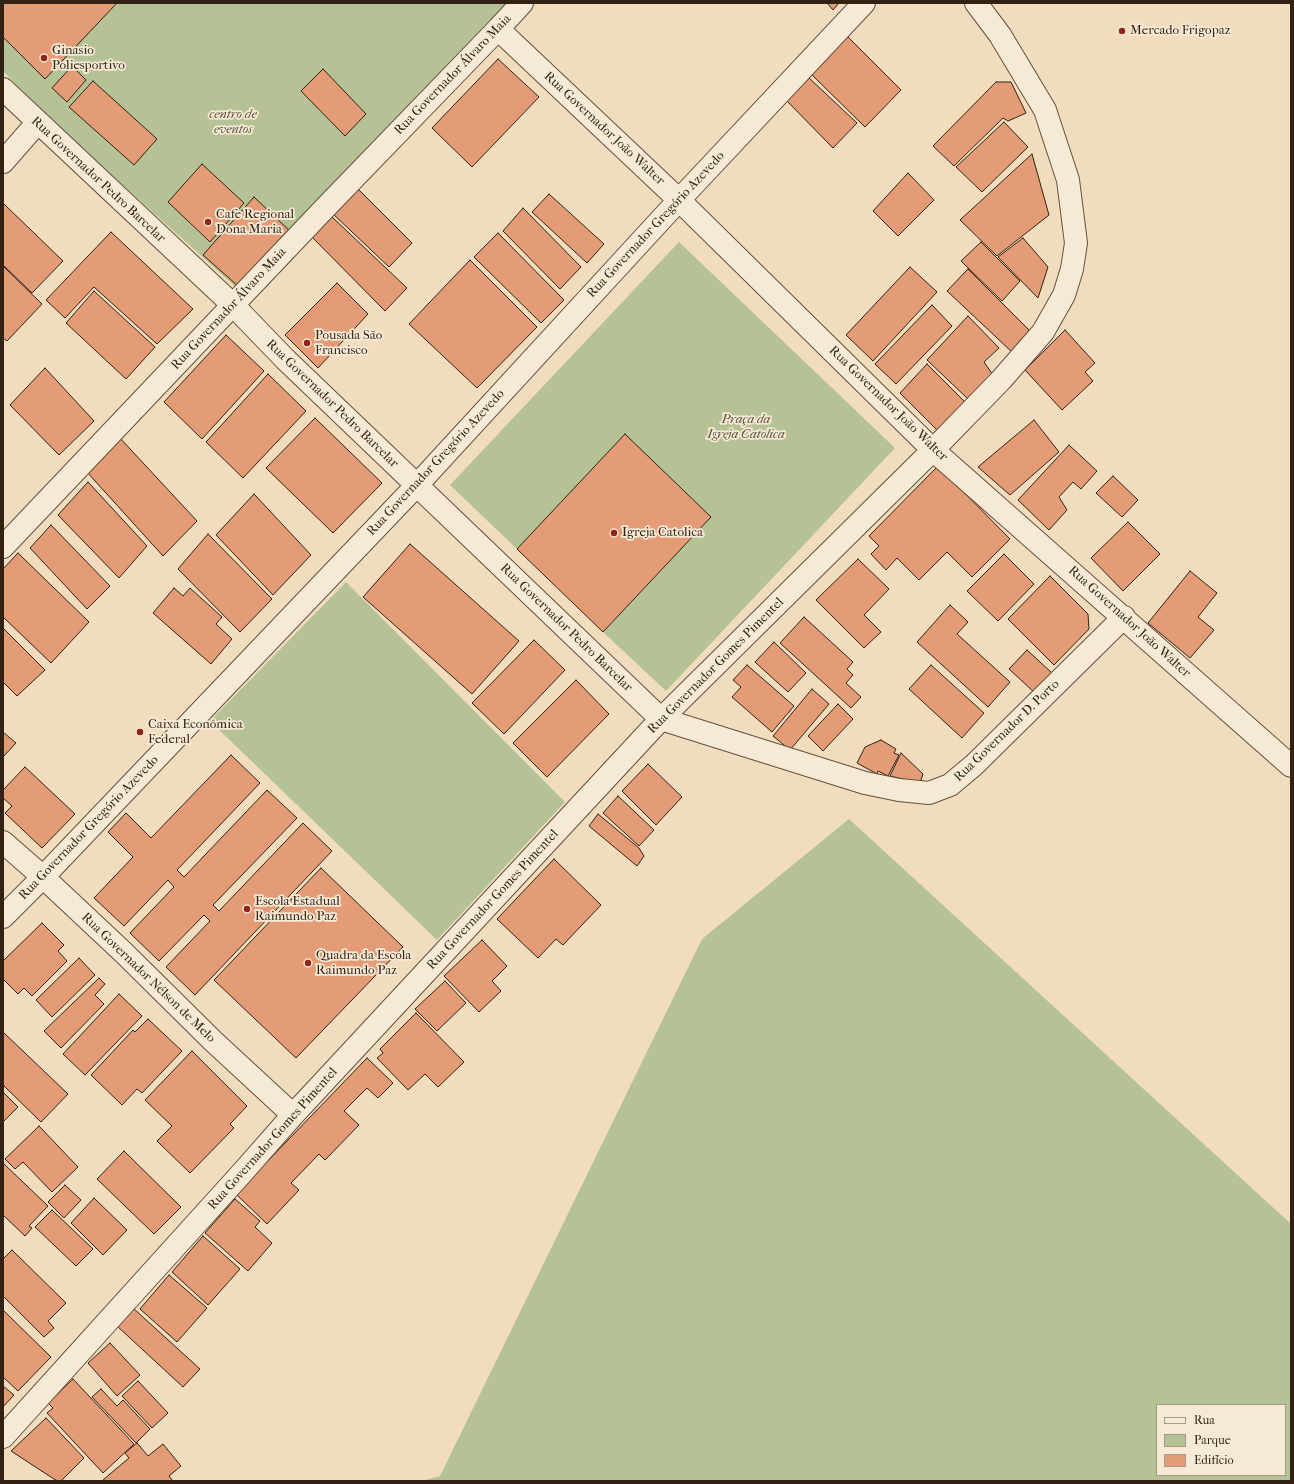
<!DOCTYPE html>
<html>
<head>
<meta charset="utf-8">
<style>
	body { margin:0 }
	#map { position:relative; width:1294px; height:1484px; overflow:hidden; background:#f1ddbe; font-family:"IM FELL French Canon",serif }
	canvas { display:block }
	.frame { position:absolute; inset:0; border:4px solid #312214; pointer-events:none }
	.legend { position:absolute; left:1156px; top:1404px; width:130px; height:72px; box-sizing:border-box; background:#f6e9d5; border:1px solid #a79988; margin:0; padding:5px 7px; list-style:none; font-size:12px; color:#312214 }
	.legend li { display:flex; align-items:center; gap:8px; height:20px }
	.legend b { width:20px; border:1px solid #a79988 }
</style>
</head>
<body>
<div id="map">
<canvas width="1294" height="1484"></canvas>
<div class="frame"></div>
<ul class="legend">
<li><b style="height:5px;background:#f6e9d5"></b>Rua</li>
<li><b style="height:11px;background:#b5c295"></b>Parque</li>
<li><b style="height:11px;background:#e39c76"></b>Edifício</li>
</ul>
</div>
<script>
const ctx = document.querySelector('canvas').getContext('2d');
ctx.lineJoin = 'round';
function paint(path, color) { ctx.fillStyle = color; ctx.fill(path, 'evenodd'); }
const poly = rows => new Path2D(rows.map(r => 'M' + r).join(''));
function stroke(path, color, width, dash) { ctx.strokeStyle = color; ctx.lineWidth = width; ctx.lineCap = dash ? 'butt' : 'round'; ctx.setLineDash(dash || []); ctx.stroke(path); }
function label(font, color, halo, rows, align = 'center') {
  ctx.font = font + ' "IM FELL French Canon",serif'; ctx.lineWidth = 3.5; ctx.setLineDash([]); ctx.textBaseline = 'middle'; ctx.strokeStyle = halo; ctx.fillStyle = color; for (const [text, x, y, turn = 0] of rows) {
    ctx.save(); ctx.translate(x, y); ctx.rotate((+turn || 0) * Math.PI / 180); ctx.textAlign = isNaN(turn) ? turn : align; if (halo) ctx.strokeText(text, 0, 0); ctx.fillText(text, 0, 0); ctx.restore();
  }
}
const green = poly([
	[3,3,514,3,239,290,54,123,3,71],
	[679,242,895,448,666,691,603,632,711,517,668,476,517,549,450,485],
	[346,582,565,802,437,940,210,721],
	[849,819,1291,1224,1291,1481,422,1481,440,1476,702,939],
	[1157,1405,1285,1405,1285,1475,1157,1475]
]);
const building = poly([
	[3,3,117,3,45,79,3,37,3,3],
	[827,3,839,3,833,10,827,3],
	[847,36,901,90,865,127,811,74,847,36],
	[498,59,539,97,472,167,432,128,498,59],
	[72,66,86,80,67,102,52,88,72,66],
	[323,69,366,114,345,136,301,91,323,69],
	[808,77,857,123,833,148,786,100,808,77],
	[93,81,157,139,134,165,69,107,93,81],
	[996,82,1011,82,1026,113,1008,121,1003,118,954,166,933,146,996,82],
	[1004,122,1028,147,982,192,956,167,1004,122],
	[1032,154,1049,215,997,256,960,220,1032,154],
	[202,164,244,203,210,242,168,202,202,164],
	[908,173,934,200,898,236,873,211,908,173],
	[356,187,412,243,389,267,332,213,356,187],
	[549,194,604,244,587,263,532,212,549,194],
	[254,197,291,232,239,287,203,255,254,197],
	[3,203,63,261,32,293,3,265,3,203],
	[523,208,581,267,560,289,503,231,523,208],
	[330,215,407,288,385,311,310,235,330,215],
	[111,232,193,309,157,344,94,287,65,318,46,300,111,232],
	[498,233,564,300,541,323,474,257,498,233],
	[1023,238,1048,267,1038,298,998,257,1023,238],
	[981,242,1020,281,1002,301,961,261,981,242],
	[470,260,537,327,477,388,409,324,470,260],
	[3,266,42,304,7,341,3,338,3,266],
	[910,267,937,292,873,361,846,335,910,267],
	[968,269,1033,334,1013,353,947,291,968,269],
	[337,283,368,314,318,368,285,335,337,283],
	[94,291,155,347,126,379,66,323,94,291],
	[932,305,952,326,896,384,875,364,932,305],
	[968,316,999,348,984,362,993,375,968,399,927,360,968,316],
	[1065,330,1095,363,1085,372,1093,381,1062,410,1025,370,1065,330],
	[226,335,264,371,202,439,164,402,226,335],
	[927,364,968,405,940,433,900,393,927,364],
	[45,368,94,421,59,455,10,405,45,368],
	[268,374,306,411,243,478,206,442,268,374],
	[315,418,382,483,333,533,266,468,315,418],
	[1034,420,1059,452,1010,495,978,467,1034,420],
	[625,434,711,517,603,632,517,549,625,434],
	[119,437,197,521,163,556,86,471,119,437],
	[1069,445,1097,471,1081,489,1073,482,1059,497,1067,510,1049,530,1018,500,1069,445],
	[938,466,1010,539,972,577,947,552,919,580,897,558,886,570,871,554,879,546,869,536,938,466],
	[1113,476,1138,500,1122,517,1096,493,1113,476],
	[88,482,147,546,119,578,58,515,88,482],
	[254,494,311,555,273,595,216,535,254,494],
	[1128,522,1160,554,1123,591,1091,558,1128,522],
	[51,525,110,586,87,609,30,548,51,525],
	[208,534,272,599,240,632,178,569,208,534],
	[410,544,519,641,472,694,363,597,410,544],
	[18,553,89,622,51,663,3,617,3,569,18,553],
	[1004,554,1034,584,998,621,967,591,1004,554],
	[858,559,889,589,864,615,881,632,864,648,816,600,858,559],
	[1190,571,1217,593,1198,617,1214,630,1190,658,1148,623,1190,571],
	[1050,576,1088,614,1089,629,1054,665,1008,619,1050,576],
	[174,588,183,596,190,588,222,617,216,624,232,639,211,664,153,613,174,588],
	[950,605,968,622,957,634,1010,682,988,707,917,642,950,605],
	[804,617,853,662,847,669,853,675,846,683,861,697,851,708,780,643,804,617],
	[3,628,45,670,17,696,3,682,3,628],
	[534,640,565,670,504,734,472,703,534,640],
	[774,642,806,673,788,692,755,662,774,642],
	[1027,650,1052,673,1035,693,1009,669,1027,650],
	[747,665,794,706,772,732,732,697,741,687,733,680,747,665],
	[931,665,984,713,962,738,909,689,931,665],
	[576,680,609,714,547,777,513,743,576,680],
	[812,689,829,704,790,750,773,736,812,689],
	[838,704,853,719,823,751,808,736,838,704],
	[3,732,16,743,3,757,3,732],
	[881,740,896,749,894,753,899,755,888,776,878,771,877,774,857,763,865,747,881,740],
	[901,753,923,774,920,783,890,776,901,753],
	[231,755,260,783,177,870,184,877,267,790,297,818,213,905,219,911,303,823,332,851,195,995,166,967,210,921,204,915,159,961,130,933,174,887,168,880,124,926,94,898,133,857,108,832,126,813,151,838,231,755],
	[648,764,682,797,656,825,622,791,648,764],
	[25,767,75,814,42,848,5,813,12,806,3,798,3,790,25,767],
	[618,796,654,830,639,846,603,813,618,796],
	[598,814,639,848,644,856,637,866,589,826,598,814],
	[554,859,601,905,563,945,556,939,538,958,497,919,554,859],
	[321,868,403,947,296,1058,214,980,321,868],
	[42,923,64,945,58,951,67,961,32,996,24,988,18,994,3,979,3,961,42,923],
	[482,940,507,966,492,981,501,991,479,1012,444,976,482,940],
	[79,958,95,975,52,1017,36,1000,79,958],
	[99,978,105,984,95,995,104,1004,61,1048,44,1031,99,978],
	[445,981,466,1003,437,1031,415,1009,445,981],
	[119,994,142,1016,85,1075,63,1054,119,994],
	[416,1013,464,1062,438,1087,425,1074,408,1090,377,1058,383,1053,380,1049,416,1013],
	[148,1019,182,1051,142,1093,137,1089,122,1105,91,1075,133,1030,135,1032,148,1019],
	[3,1032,68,1094,41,1122,3,1085,3,1032],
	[192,1051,247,1106,230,1124,234,1128,190,1173,157,1141,172,1126,145,1100,192,1051],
	[367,1058,393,1083,378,1098,367,1088,344,1111,359,1125,325,1160,319,1154,291,1183,299,1190,267,1224,236,1194,367,1058],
	[3,1092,18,1107,3,1122,3,1092],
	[39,1126,78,1167,52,1192,23,1162,15,1169,5,1159,39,1126],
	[124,1151,181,1207,154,1234,97,1179,124,1151],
	[3,1163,48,1206,29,1226,32,1228,25,1236,3,1215,3,1163],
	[65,1185,81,1200,64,1218,48,1202,65,1185],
	[94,1198,127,1230,103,1255,71,1223,94,1198],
	[235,1199,260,1221,255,1227,272,1243,248,1271,205,1233,235,1199],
	[52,1210,93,1249,76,1266,35,1227,52,1210],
	[203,1236,240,1269,208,1305,172,1272,203,1236],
	[12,1250,66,1303,48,1321,54,1328,44,1337,3,1296,3,1259,12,1250],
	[169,1275,207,1308,177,1342,140,1309,169,1275],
	[133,1308,200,1369,183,1387,117,1326,133,1308],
	[3,1310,51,1357,18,1391,3,1377,3,1310],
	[110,1343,140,1375,117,1396,88,1363,110,1343],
	[73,1379,134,1444,103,1473,47,1413,53,1408,48,1403,73,1379],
	[138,1381,168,1413,152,1428,122,1396,138,1381],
	[3,1386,14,1395,3,1407,3,1386],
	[101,1389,117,1406,123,1400,150,1429,136,1443,92,1397,101,1389],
	[46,1418,84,1458,61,1481,57,1481,11,1451,46,1418],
	[137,1443,148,1456,163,1444,181,1466,169,1476,173,1481,104,1481,103,1480,129,1458,125,1453,137,1443]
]);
const minor = poly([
	[498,29,679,200,933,450,1291,766],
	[3,89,233,305,285,359,661,719,865,783,899,790,929,793,950,785,974,765,1124,617],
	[3,162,38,122],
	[3,547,325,208,498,29,522,3],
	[3,842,43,877,124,953,213,1041,293,1115],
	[3,917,43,877,417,485,679,200,864,3],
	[3,1437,241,1174,293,1115,661,719,933,450,1001,380,1043,332,1064,295,1072,269,1076,243,1068,180,1045,110,1000,35,976,3]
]);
const markers = [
	[1122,31,4,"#8f2418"],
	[44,58,4,"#8f2418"],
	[208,222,4,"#8f2418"],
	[307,343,4,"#8f2418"],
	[614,533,4,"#8f2418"],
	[140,732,4,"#8f2418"],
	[247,909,4,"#8f2418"],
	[308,963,4,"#8f2418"]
];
const poiNames = [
	["Mercado Frigopaz",1130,31],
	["Ginasio",52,51],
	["Poliesportivo",52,66],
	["Cafe Regional",216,215],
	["Dona Maria",216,230],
	["Pousada São",315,336],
	["Francisco",315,351],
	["Igreja Catolica",622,533],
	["Caixa Econômica",148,725],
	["Federal",148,740],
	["Escola Estadual",255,902],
	["Raimundo Paz",255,917],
	["Quadra da Escola",316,956],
	["Raimundo Paz",316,971]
];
const streetNames = [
	["Rua Governador Álvaro Maia",453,75,-46],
	["Rua Governador João Walter",604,129,43],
	["Rua Governador Pedro Barcelar",98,180,43],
	["Rua Governador Gregório Azevedo",656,225,-47],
	["Rua Governador Álvaro Maia",229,309,-47],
	["Rua Governador Pedro Barcelar",332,404,44],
	["Rua Governador João Walter",888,404,44],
	["Rua Governador Gregório Azevedo",436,463,-47],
	["Rua Governador João Walter",1129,622,42],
	["Rua Governador Pedro Barcelar",566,628,44],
	["Rua Governador Gomes Pimentel",716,666,-45],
	["Rua Governador D. Porto",1007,731,-44],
	["Rua Governador Gregório Azevedo",89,828,-46],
	["Rua Governador Gomes Pimentel",493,900,-47],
	["Rua Governador Nélson de Melo",148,978,44],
	["Rua Governador Gomes Pimentel",273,1139,-48]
];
const parkNames = [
	["centro de",233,115],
	["eventos",233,130],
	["Praça da",746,420],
	["Igreja Catolica",746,435]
];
paint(green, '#b5c295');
paint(building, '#e39c76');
stroke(building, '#312214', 1);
stroke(minor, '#61513e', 24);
stroke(minor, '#f6e9d5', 22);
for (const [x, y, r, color] of markers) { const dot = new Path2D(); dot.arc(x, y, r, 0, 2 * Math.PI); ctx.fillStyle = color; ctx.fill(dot); stroke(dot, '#f6e9d5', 1.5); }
label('13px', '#312214', '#f6e9d5', poiNames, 'left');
label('13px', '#312214', '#f6e9d5', streetNames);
label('italic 13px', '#59523b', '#f6e9d5', parkNames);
</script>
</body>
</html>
